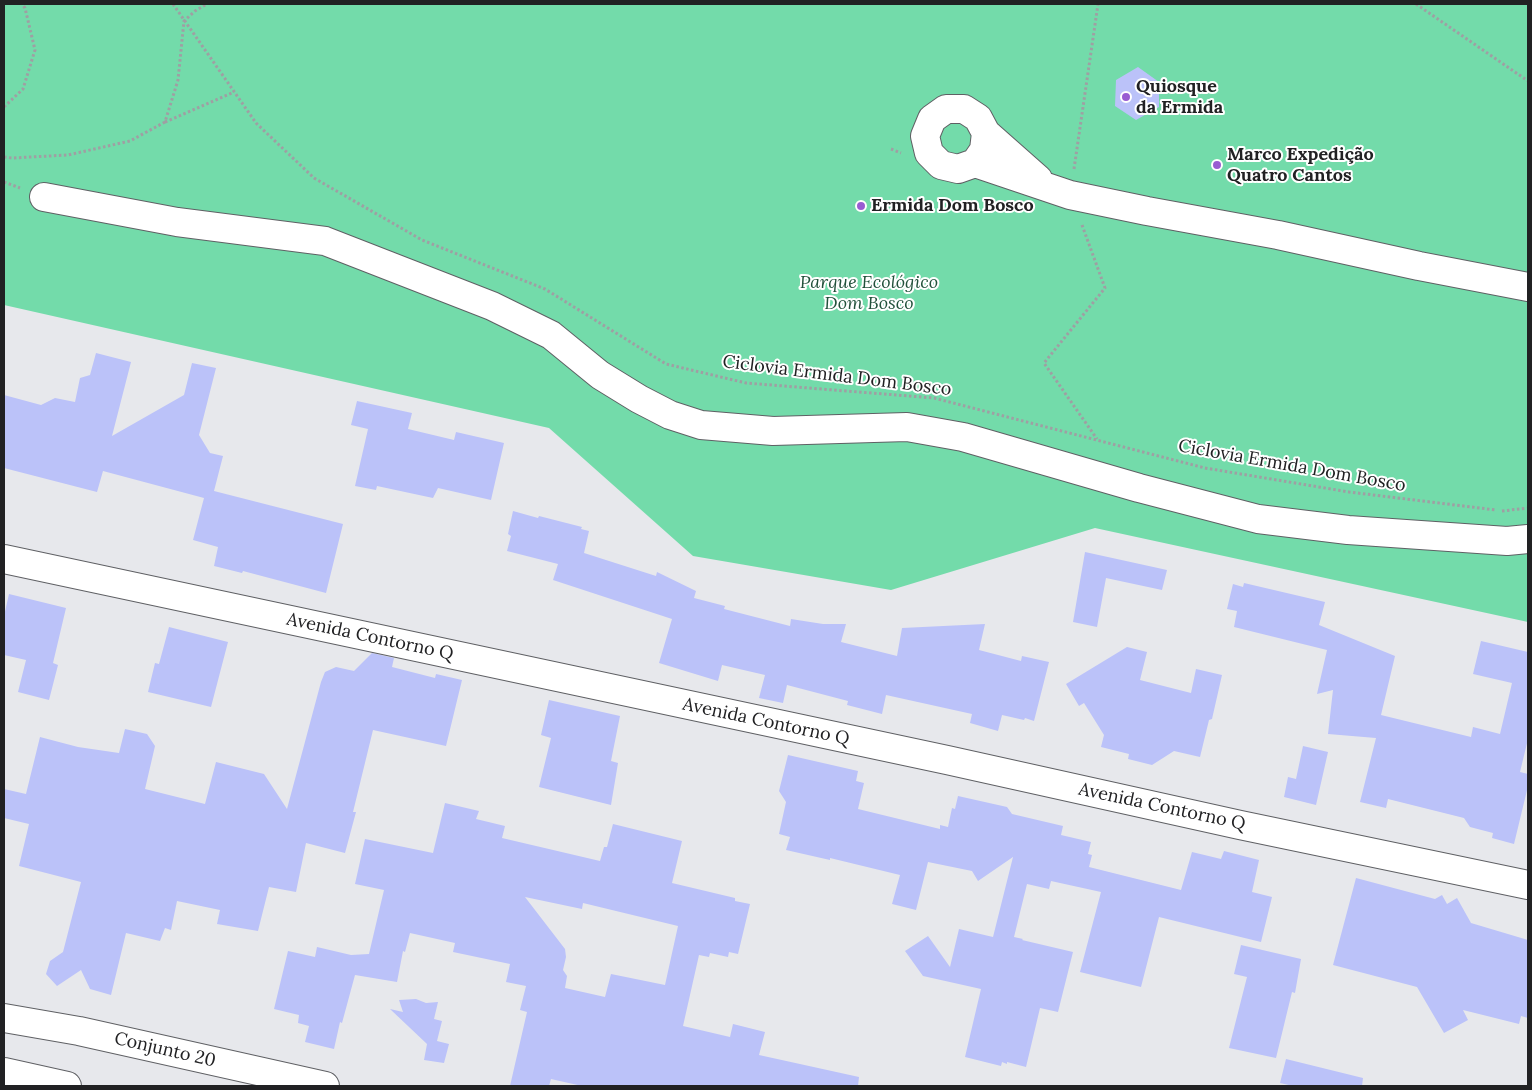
<!DOCTYPE html>
<html>
<head>
<meta charset="utf-8">
<style>
	body { margin:0 }
	#map { position:relative; width:1532px; height:1090px; overflow:hidden; background:#e7e8ec; font-family:Lora,serif }
	canvas { display:block }
	.frame { position:absolute; inset:0; border:5px solid #212123; pointer-events:none }
</style>
</head>
<body>
<div id="map">
<canvas width="1532" height="1090"></canvas>
<div class="frame"></div>
</div>
<script>
const ctx = document.querySelector('canvas').getContext('2d');
ctx.lineJoin = 'round';
function paint(path, color) { ctx.fillStyle = color; ctx.fill(path, 'evenodd'); }
const poly = rows => new Path2D(rows.map(r => 'M' + r).join(''));
function stroke(path, color, width, dash) { ctx.strokeStyle = color; ctx.lineWidth = width; ctx.lineCap = dash ? 'butt' : 'round'; ctx.setLineDash(dash || []); ctx.stroke(path); }
function label(font, color, halo, rows, align = 'center') {
  ctx.font = font + ' Lora,serif'; ctx.lineWidth = 4; ctx.setLineDash([]); ctx.textBaseline = 'middle'; ctx.strokeStyle = halo; ctx.fillStyle = color; for (const [text, x, y, turn = 0] of rows) {
    ctx.save(); ctx.translate(x, y); ctx.rotate((+turn || 0) * Math.PI / 180); ctx.textAlign = isNaN(turn) ? turn : align; if (halo) ctx.strokeText(text, 0, 0); ctx.fillText(text, 0, 0); ctx.restore();
  }
}
const green = poly([
	[4,4,1528,4,1528,622,1095,528,891,590,693,556,549,428,4,305]
]);
const building = poly([
	[1138,67,1159,82,1159,107,1136,120,1115,106,1116,80],
	[96,353,131,362,112,436,184,395,192,363,216,368,199,435,210,453,223,456,214,491,343,524,326,593,243,571,242,573,214,566,218,547,193,540,204,498,103,471,97,492,4,468,4,395,41,405,55,398,75,402,80,378,90,375],
	[357,401,412,413,408,429,454,440,456,432,504,443,491,500,438,488,433,498,377,486,376,490,355,486,368,429,351,425],
	[513,511,538,518,539,516,582,527,581,529,589,531,584,553,656,576,657,572,696,591,694,598,725,606,724,609,790,626,791,619,823,624,846,624,841,642,897,656,902,628,985,624,979,650,1021,661,1022,656,1049,662,1034,721,1025,718,1024,720,1002,715,998,731,970,723,972,714,886,695,882,714,847,705,848,701,787,685,783,703,759,698,765,675,722,665,718,681,659,663,672,619,553,580,558,564,507,551,511,536,508,534],
	[1085,552,1167,570,1162,590,1106,578,1097,627,1073,622],
	[1244,583,1325,602,1319,625,1395,656,1381,715,1471,737,1473,727,1500,734,1512,683,1473,674,1481,641,1528,652,1528,739,1520,772,1528,774,1528,786,1514,844,1492,838,1493,833,1470,827,1464,818,1388,799,1386,808,1360,802,1376,738,1328,734,1333,690,1317,694,1327,650,1234,627,1237,611,1227,609,1233,584,1243,587],
	[9,594,66,608,53,663,58,665,49,700,18,692,26,660,4,655,4,616],
	[169,627,228,642,211,707,148,692,155,663,159,664],
	[1127,647,1147,652,1140,680,1191,693,1196,669,1222,675,1212,719,1209,720,1200,757,1174,751,1152,765,1128,759,1129,754,1101,747,1104,735,1084,703,1079,706,1066,684],
	[372,653,394,658,392,667,435,678,436,674,462,680,446,746,373,730,353,812,356,812,345,853,306,843,296,892,269,887,258,931,217,924,220,910,177,901,171,930,165,928,160,941,126,933,111,995,90,989,81,970,57,986,46,974,50,961,63,952,81,882,19,866,29,824,4,818,4,789,26,794,40,737,78,747,119,753,125,729,147,734,155,746,145,789,205,804,216,762,264,774,287,809,321,682,325,672,336,667,354,671],
	[549,700,620,716,611,761,618,763,611,805,539,787,551,738,541,735],
	[1303,746,1328,752,1316,805,1284,797,1288,777,1296,779],
	[788,755,858,771,856,781,864,783,858,809,940,829,940,825,948,827,952,808,955,809,958,796,1007,807,1012,814,1063,826,1061,835,1091,842,1088,854,1092,855,1089,867,1181,890,1192,852,1221,859,1224,851,1259,860,1252,892,1272,897,1261,942,1159,917,1141,987,1080,972,1101,892,1051,881,1049,889,1027,884,1014,937,1023,939,1022,940,1073,952,1058,1012,1040,1008,1026,1067,1007,1062,1007,1064,1002,1062,1001,1066,965,1057,981,989,923,976,905,951,928,936,950,967,959,929,993,937,1013,857,978,881,972,871,928,862,916,910,892,904,900,875,830,858,830,860,786,850,790,837,779,834,786,802,779,791],
	[445,803,479,811,476,819,505,826,502,838,600,861,604,847,607,847,613,824,682,841,672,883,735,898,735,901,750,904,738,954,729,952,728,957,710,953,709,957,699,955,683,1026,730,1037,733,1024,765,1032,759,1055,859,1077,858,1086,582,1086,551,1079,549,1086,510,1086,527,1012,520,1010,526,986,506,982,510,964,453,952,455,943,410,933,405,952,403,951,397,982,355,975,342,1023,340,1022,334,1049,305,1042,309,1026,298,1023,299,1015,274,1009,288,951,315,957,317,947,351,955,369,954,384,890,355,884,365,839,433,853],
	[525,897,582,909,583,903,678,926,665,985,611,974,605,997,565,988,567,976,563,970,566,957,565,949],
	[1356,878,1435,899,1442,895,1447,904,1457,898,1471,923,1528,940,1528,1018,1521,1016,1519,1024,1463,1010,1468,1020,1444,1033,1417,987,1333,965],
	[1241,945,1301,959,1295,993,1292,992,1276,1058,1229,1048,1247,977,1234,974],
	[416,999,426,1003,438,1002,434,1019,442,1021,437,1041,449,1044,444,1063,424,1060,427,1044,390,1009,403,1012,399,1000],
	[1286,1059,1363,1078,1362,1086,1293,1086,1280,1083]
]);
const path = poly([
	[173,4,256,123,314,178,422,240,545,289,666,364,746,383,934,398,1205,468,1349,492,1496,510],
	[1416,4,1528,81],
	[4,107,23,89,35,50,25,8,22,4],
	[165,122,234,92],
	[891,149,901,153],
	[4,157,12,158,68,155,130,141,165,122,178,80,184,21,195,11,207,4],
	[1074,169,1098,4],
	[4,182,20,188],
	[1082,225,1105,288,1044,363,1097,439],
	[1502,511,1528,508]
]);
const minor = poly([
	[986,133,984,150,975,163,958,169,941,165,929,153,925,136,932,119,946,109,964,109,978,118,986,133,1038,179],
	[975,163,1070,195,1147,211,1278,235,1419,266,1528,287],
	[44,197,177,222,325,241,492,306,551,335,600,375,639,399,670,415,701,425,773,431,907,427,963,437,1139,488,1258,519,1348,530,1507,541,1528,539],
	[4,559,947,760,1240,825,1528,885],
	[4,1018,79,1031,325,1086],
	[4,1072,67,1086]
]);
const markers = [
	[1126,97,5,"#995cd2"],
	[1217,165,5,"#995cd2"],
	[861,206,5,"#995cd2"]
];
const poiNames = [
	["Quiosque",1136,87],
	["da Ermida",1136,108],
	["Marco Expedição",1227,155],
	["Quatro Cantos",1227,176],
	["Ermida Dom Bosco",871,206]
];
const parkNames = [
	["Parque Ecológico",869,283],
	["Dom Bosco",869,304]
];
const streetNames = [
	["Ciclovia Ermida Dom Bosco",837,376,7],
	["Ciclovia Ermida Dom Bosco",1292,466,10],
	["Avenida Contorno Q",370,637,12],
	["Avenida Contorno Q",766,722,12],
	["Avenida Contorno Q",1162,807,12],
	["Conjunto 20",165,1050,13]
];
paint(green, '#73dbaa');
paint(building, '#bbc2f9');
stroke(minor, '#5f6064', 30);
stroke(path, '#9f9fa3', 3, [2.5, 2.5]);
stroke(minor, '#fff', 28);
for (const [x, y, r, color] of markers) { const dot = new Path2D(); dot.arc(x, y, r, 0, 2 * Math.PI); ctx.fillStyle = color; ctx.fill(dot); stroke(dot, '#fff', 2); }
label('bold 18px', '#212123', '#fff', poiNames, 'left');
label('italic 18px', '#22513b', '#fff', parkNames);
label('18px', '#212123', '#fff', streetNames);
</script>
</body>
</html>
